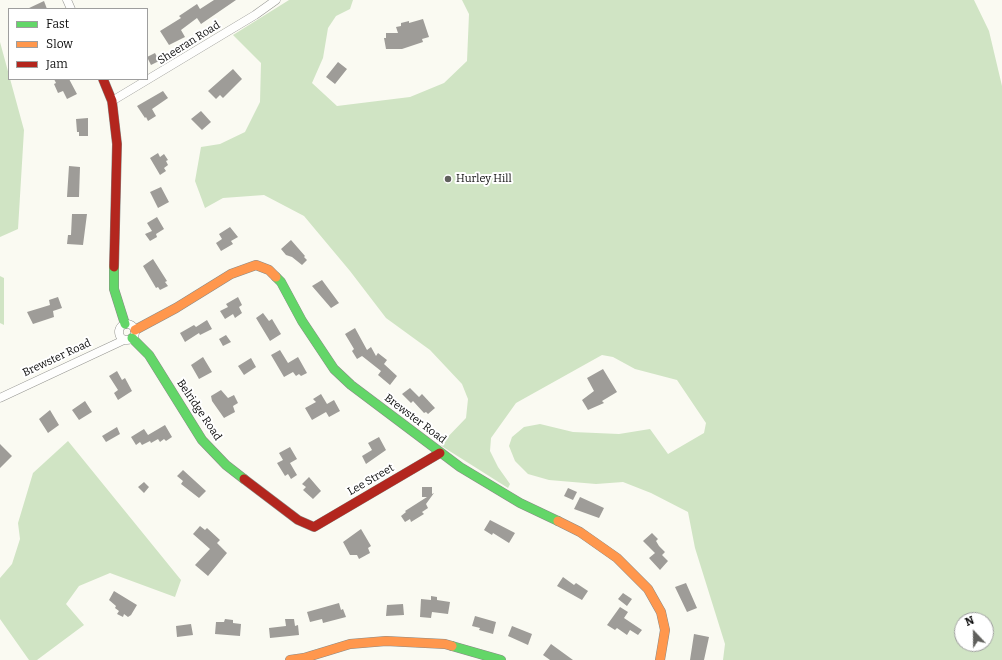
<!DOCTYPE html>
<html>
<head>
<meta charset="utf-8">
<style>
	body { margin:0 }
	#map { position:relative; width:1002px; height:660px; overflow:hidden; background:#fafaf2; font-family:Bitter,serif }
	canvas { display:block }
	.legend { position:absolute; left:8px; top:8px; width:140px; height:72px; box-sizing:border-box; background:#fff; border:1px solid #9e9e9e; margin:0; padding:5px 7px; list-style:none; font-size:12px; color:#0d0d0d }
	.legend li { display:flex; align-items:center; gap:8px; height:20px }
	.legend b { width:20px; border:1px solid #9e9e9e }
	.north { position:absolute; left:954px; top:612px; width:40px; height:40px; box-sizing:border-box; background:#fff; border:1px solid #9e9e9e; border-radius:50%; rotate:338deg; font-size:11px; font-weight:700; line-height:16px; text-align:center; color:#0d0d0d }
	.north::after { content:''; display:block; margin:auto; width:14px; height:18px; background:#60605d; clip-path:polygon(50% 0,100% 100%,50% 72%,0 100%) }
</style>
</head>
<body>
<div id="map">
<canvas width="1002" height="660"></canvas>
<ul class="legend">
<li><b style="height:5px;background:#63d668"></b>Fast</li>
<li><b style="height:5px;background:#ff974d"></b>Slow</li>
<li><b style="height:5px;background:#b3261e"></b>Jam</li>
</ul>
<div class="north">N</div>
</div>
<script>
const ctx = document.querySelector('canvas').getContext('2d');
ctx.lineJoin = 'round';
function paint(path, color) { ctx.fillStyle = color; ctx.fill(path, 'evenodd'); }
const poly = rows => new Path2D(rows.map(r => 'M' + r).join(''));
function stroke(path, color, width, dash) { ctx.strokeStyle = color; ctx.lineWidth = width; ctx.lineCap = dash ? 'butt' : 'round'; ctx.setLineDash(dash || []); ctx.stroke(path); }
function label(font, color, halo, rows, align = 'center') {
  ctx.font = font + ' Bitter,serif'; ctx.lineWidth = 4; ctx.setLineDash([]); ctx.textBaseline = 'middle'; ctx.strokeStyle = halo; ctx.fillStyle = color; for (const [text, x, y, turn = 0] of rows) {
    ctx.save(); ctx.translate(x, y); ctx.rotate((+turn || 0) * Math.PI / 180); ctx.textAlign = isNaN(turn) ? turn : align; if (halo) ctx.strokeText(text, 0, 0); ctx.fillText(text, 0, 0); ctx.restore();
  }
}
const forest = poly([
	[289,0,353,0,350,9,336,16,328,28,323,58,312,83,337,106,410,97,444,83,467,61,469,14,462,0,974,0,989,31,1002,86,1002,660,723,660,725,644,695,548,688,512,651,493,623,482,596,484,549,480,528,474,515,461,509,446,512,437,524,427,540,424,573,432,619,434,650,429,668,454,704,433,706,423,677,380,635,369,613,357,602,355,516,403,491,438,490,451,498,467,510,484,508,488,440,445,466,418,468,399,462,384,430,350,386,318,350,271,304,216,264,195,223,198,205,208,195,181,201,147,220,144,245,132,260,102,261,63,233,35],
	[962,620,986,620,986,644,962,644],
	[0,42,24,130,18,229,0,237],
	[0,276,4,278,4,325,0,323],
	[68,441,181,580,175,597,110,573,79,586,66,604,84,625,37,660,29,660,0,619,0,578,12,564,20,539,18,523,33,473]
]);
const building = poly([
	[214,0,236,0,201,24,197,18,181,30,185,37,169,45,160,31,181,18,179,16,197,4,200,9],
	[44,1,47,9,27,9],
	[423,19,429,37,422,39,423,42,402,49,386,49,384,38,386,38,386,33,398,33,396,27,401,26,401,23,409,21,409,23],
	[155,53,159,61,151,65,147,57],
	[338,62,347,69,335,84,326,77],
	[233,69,242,79,223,98,220,95,216,99,208,91],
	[54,79,69,79,77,94,67,99,63,91,58,93,54,84,56,83],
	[163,91,168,98,152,109,156,116,148,121,146,117,145,118,137,106],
	[201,111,211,122,202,130,191,119],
	[88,118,88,136,79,136,79,132,77,132,76,119],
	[158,153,160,157,164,154,168,160,166,161,168,165,164,168,166,171,160,175,150,158],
	[69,166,80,167,79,197,67,197],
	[161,187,169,202,158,208,150,192],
	[72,214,87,214,83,245,67,244,68,235,71,235],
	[157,217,164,229,156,234,157,237,150,241,145,234,152,231,147,223],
	[230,227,238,237,231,241,233,244,221,251,216,243,222,239,219,234],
	[291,240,305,256,304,257,307,260,302,265,292,257,286,255,281,249],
	[153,259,167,281,165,282,168,286,160,290,158,287,156,288,143,266],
	[322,280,339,303,331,308,312,286],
	[58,297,62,308,53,311,54,317,33,324,27,312,50,305,49,300],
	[238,297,242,305,239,307,242,313,235,318,233,314,225,319,220,311,228,307,226,304],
	[263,313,269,321,272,319,281,334,270,341,256,318],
	[207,320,212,329,200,335,199,333,185,342,180,333,194,325,196,327],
	[355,328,367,350,371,347,376,356,378,353,387,360,384,364,397,376,390,385,378,375,381,371,362,356,357,359,352,351,354,349,345,334],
	[226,335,231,342,223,346,219,339],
	[280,350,288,363,298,357,307,373,301,376,299,374,296,376,293,372,284,377,271,355],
	[203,357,212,372,199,379,191,365],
	[251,358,256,367,244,375,238,366],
	[603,369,617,392,602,401,604,403,588,410,582,400,594,391,587,378],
	[117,371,122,380,125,378,132,391,118,400,114,393,118,390,109,376],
	[410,388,419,397,422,394,435,408,428,414,426,412,424,413,413,401,411,403,402,394],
	[221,390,228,398,234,395,238,403,233,406,235,412,224,418,212,401,211,396],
	[321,394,327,404,334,400,340,411,329,417,326,412,312,420,305,408,316,402,313,399],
	[85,401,92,412,79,420,72,410],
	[50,410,59,425,48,433,39,419],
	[165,425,172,437,166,441,164,439,160,442,158,439,151,443,150,441,142,445,140,442,136,445,131,437,144,429,148,435],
	[117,427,120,434,106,442,102,436],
	[379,437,386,450,366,464,362,456,372,450,368,443],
	[0,444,12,456,0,468],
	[290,447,297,459,290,463,297,475,291,479,288,474,285,476,277,463,283,460,279,453],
	[183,470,206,491,199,498,181,484,183,481,177,476],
	[309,477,321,491,313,499,303,490,306,487,302,484],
	[144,482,149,487,144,493,138,487],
	[422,487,432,487,432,494,434,493,426,504,428,508,422,512,424,514,411,522,410,519,405,522,401,516,406,512,405,511,427,497,422,497],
	[568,488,577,492,573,500,564,496],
	[580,497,604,508,599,518,574,509],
	[490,520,515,533,509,543,493,533,492,535,484,530],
	[200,526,205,530,207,528,220,540,217,543,227,553,208,576,195,565,210,549,193,534],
	[361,529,371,546,368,548,370,553,359,559,357,555,350,555,343,542],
	[652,533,658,539,656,541,659,546,665,552,662,555,668,561,660,570,649,558,655,553,643,541],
	[563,577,574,585,576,583,588,591,582,600,557,586],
	[686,583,697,608,687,612,675,587],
	[114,591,137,605,131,615,128,617,124,614,123,617,117,614,119,611,115,608,116,606,109,600],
	[623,593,632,599,627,606,618,599],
	[431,596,437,597,437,600,450,602,448,614,432,612,431,618,420,617,421,599,431,600],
	[339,603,341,610,343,609,346,617,323,623,322,619,310,622,307,612],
	[403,604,404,615,386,616,387,605],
	[620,607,628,612,624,618,642,630,638,635,630,630,627,635,617,628,615,630,607,625],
	[475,616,496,622,493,634,479,630,480,628,472,626],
	[225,619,233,620,233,623,241,624,240,636,215,634,216,622,224,622],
	[285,619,294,619,295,626,298,625,299,635,270,638,269,628,286,626],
	[191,624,193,635,177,637,176,626],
	[512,626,532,634,528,645,508,636],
	[694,634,709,637,704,660,690,660],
	[551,644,573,660,550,660,543,655]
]);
const street = poly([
	[67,0,71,9],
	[112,101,255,15,276,0],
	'119 332a8 8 0 1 1 16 0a8 8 0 1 1-16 0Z',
	[0,398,124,340]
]);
const fast = poly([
	[114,267,114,289,125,324],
	[276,277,281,282,302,321,334,369,351,385,460,467,520,503,558,521],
	[132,338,149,355,202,440,226,465,244,479],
	[452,646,501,660]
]);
const slow = poly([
	[135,330,176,308,231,274,256,265,269,270,276,277],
	[558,521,580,532,617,558,648,589,661,612,665,630,660,660],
	[290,660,304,658,350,644,386,641,445,644,452,646]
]);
const jam = poly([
	[103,79,112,101,117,144,114,267],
	[244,479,298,520,314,527,440,453]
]);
const markers = [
	[448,179,4,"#60605d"]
];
const streetNames = [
	["Sheeran Road",189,43,-32],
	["Brewster Road",57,358,-25],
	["Belridge Road",199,410,56],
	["Brewster Road",415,419,37],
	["Lee Street",371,480,-30]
];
const poiNames = [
	["Hurley Hill",456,179]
];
paint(forest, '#d0e4c4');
paint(building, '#9e9c98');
stroke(street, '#949490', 9);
stroke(fast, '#8a8a87', 10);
stroke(slow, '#8a8a87', 10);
stroke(jam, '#8a8a87', 10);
stroke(street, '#fefefd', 8);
stroke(fast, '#63d668', 9);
stroke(slow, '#ff974d', 9);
stroke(jam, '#b3261e', 9);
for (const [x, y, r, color] of markers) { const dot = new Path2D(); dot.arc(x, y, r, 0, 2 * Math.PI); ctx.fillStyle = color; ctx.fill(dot); stroke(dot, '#fff', 1.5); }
label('11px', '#0d0d0d', '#fff', streetNames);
label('11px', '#0d0d0d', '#fff', poiNames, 'left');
</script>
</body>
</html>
